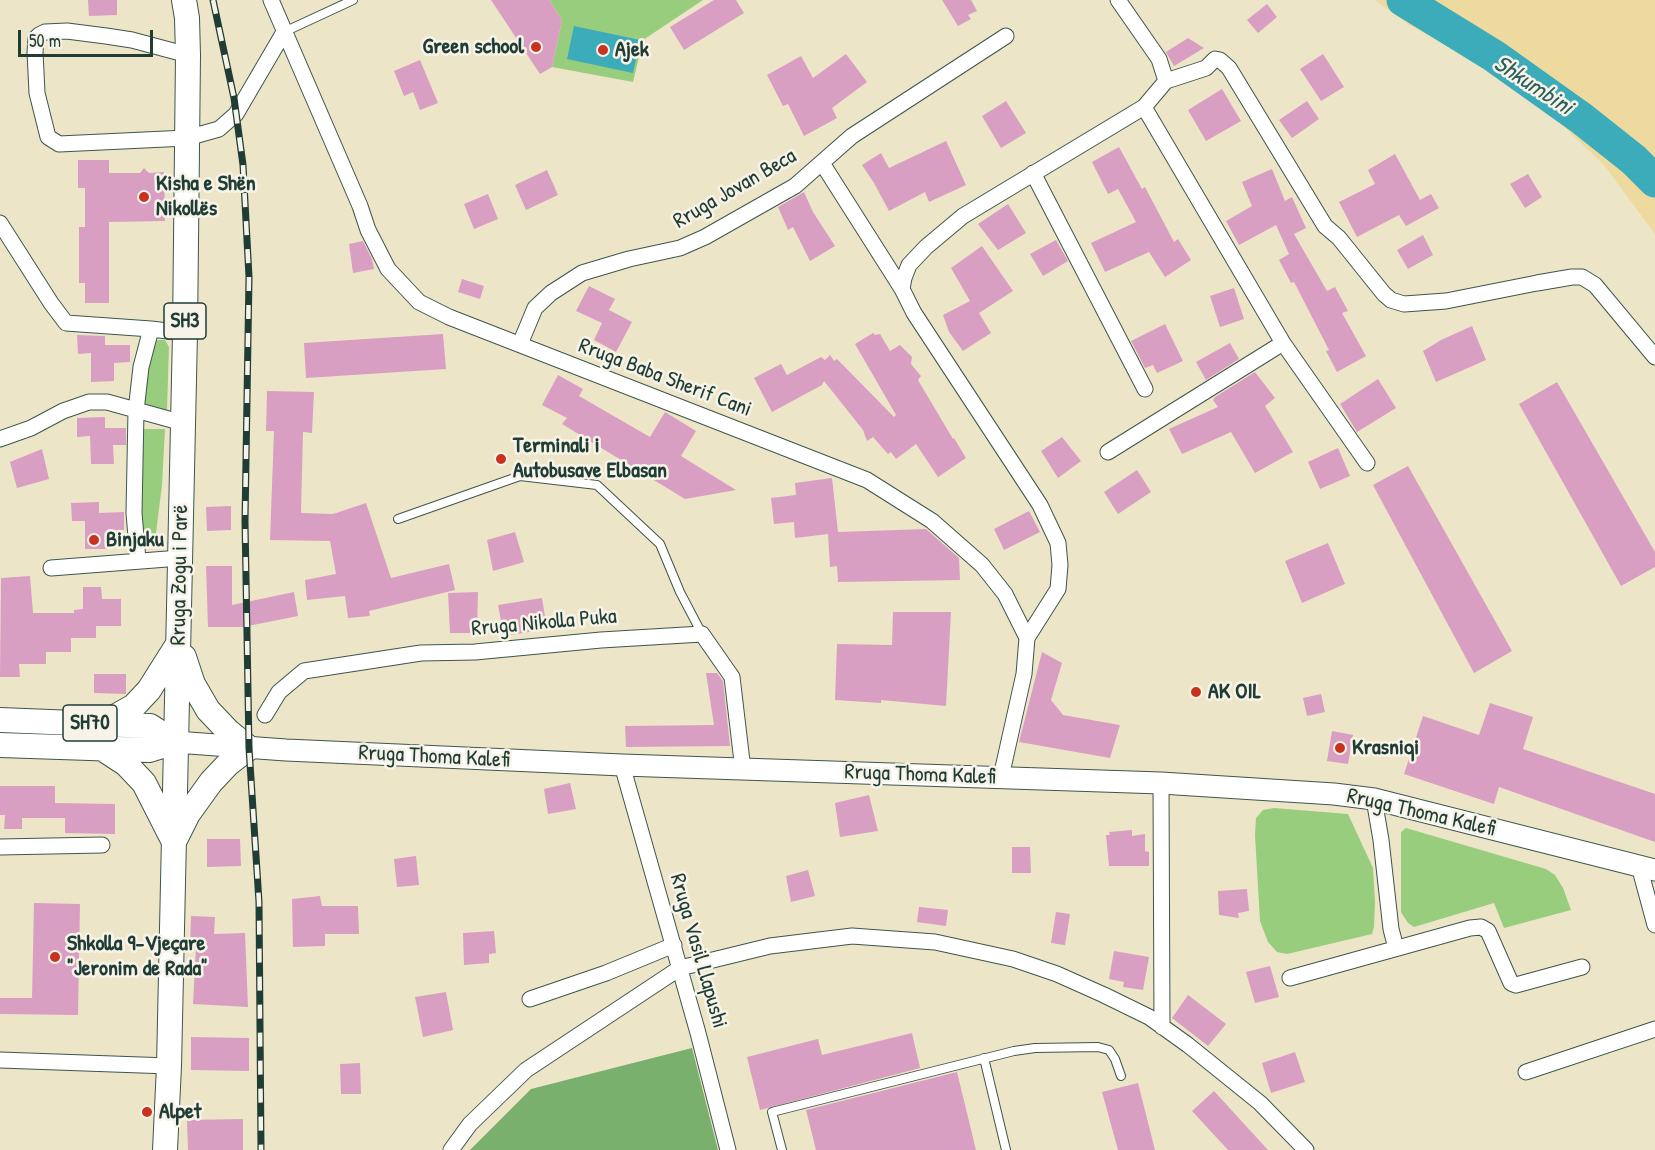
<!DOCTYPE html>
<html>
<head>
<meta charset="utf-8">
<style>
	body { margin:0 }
	#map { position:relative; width:1655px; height:1150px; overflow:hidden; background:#ede5c8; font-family:"Patrick Hand",sans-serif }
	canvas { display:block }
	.scale { position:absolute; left:18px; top:30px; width:135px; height:27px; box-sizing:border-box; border:3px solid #1f3d34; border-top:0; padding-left:8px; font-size:18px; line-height:21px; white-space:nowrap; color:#1f3d34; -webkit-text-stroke:4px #f7f3e8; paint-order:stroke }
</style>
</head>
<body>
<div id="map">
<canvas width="1655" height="1150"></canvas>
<div class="scale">50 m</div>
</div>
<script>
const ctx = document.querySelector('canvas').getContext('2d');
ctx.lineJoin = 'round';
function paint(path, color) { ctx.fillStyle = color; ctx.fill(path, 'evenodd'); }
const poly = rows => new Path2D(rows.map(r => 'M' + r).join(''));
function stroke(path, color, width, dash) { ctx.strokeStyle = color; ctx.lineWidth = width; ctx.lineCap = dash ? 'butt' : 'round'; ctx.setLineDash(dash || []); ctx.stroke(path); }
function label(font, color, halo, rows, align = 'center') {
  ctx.font = font + ' "Patrick Hand",sans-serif'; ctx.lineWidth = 5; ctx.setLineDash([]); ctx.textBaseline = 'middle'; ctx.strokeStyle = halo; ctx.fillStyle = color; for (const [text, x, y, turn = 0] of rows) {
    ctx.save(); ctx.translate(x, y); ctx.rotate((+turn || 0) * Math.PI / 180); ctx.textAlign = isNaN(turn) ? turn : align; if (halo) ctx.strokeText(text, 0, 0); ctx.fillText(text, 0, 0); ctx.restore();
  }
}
const green = poly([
	[549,0,703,0,643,40,633,82,552,67,562,20],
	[158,340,165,340,169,347,167,410,144,410,144,385,153,344],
	[143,429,165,429,162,485,156,533,153,540,147,540,142,536,141,531],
	[1274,808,1348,814,1373,868,1375,902,1374,927,1372,934,1287,954,1277,952,1268,942,1260,921,1255,835,1256,818,1263,810],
	[1406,828,1546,869,1555,875,1563,888,1571,910,1504,928,1494,903,1414,927,1408,923,1401,912,1401,832]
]);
const forest = poly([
	[692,1048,718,1150,470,1150,531,1089]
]);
const sand = poly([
	[1375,0,1655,0,1655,234,1604,165,1554,117,1479,63,1409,25]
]);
const water = poly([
	[574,26,640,40,633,73,567,59]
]);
const river = poly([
	[1403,0,1494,56,1581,118,1634,160,1655,181]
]);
const building = poly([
	[88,0,117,0,117,15,89,16],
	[491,0,549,0,562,20,552,67,540,74],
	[714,0,736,0,744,13,684,50,670,27],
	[942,0,971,0,977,11,968,15,971,19,958,26],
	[1267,4,1277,17,1258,33,1247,20],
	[1188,38,1204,48,1174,66,1166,52],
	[846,54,867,82,832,108,837,118,804,136,788,104,783,106,767,75,801,56,813,78],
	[1323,54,1344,87,1321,101,1300,69],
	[420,60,438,103,420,110,413,92,404,96,394,71],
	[1222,89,1241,121,1206,141,1188,110],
	[1006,101,1026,133,1001,148,982,116],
	[1307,101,1319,119,1292,138,1279,120],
	[946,141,966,185,929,202,925,192,889,211,874,183,862,165,881,153,889,168],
	[1119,147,1142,189,1145,187,1174,242,1178,239,1191,260,1165,277,1149,252,1105,272,1091,243,1136,222,1118,189,1108,194,1092,162],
	[1395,154,1420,200,1431,194,1439,208,1406,226,1399,215,1357,237,1339,202,1375,184,1368,170],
	[78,160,109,160,109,173,140,173,144,168,149,173,164,172,165,221,109,222,109,303,85,303,85,283,79,283,79,227,85,227,85,188,78,188],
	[1272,169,1285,201,1292,197,1306,228,1294,234,1327,291,1335,287,1348,311,1342,313,1366,356,1337,372,1326,351,1329,350,1294,282,1291,283,1279,260,1289,254,1276,225,1239,245,1226,221,1252,206,1242,182],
	[547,170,558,195,526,210,515,185],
	[1528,174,1542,197,1525,208,1510,184],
	[804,192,813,212,835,246,810,261,793,227,788,230,778,207],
	[488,194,498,219,474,229,464,204],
	[1008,204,1026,233,998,250,978,224],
	[1423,235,1433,255,1408,269,1397,250],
	[1056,240,1068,261,1043,276,1030,254],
	[363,241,372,259,374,269,353,273,349,244],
	[982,246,1013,291,979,313,991,333,963,351,949,332,943,315,970,301,951,268],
	[462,279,484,286,480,299,458,292],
	[589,286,615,299,609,310,632,322,616,352,594,340,602,323,576,311],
	[1234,288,1244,319,1220,327,1210,296],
	[1165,324,1183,361,1157,373,1153,365,1145,368,1131,341],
	[1472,326,1486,360,1436,382,1423,351,1441,340],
	[873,333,875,335,880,334,890,351,900,345,912,357,911,364,921,376,918,380,953,439,954,438,966,458,938,477,916,444,896,459,891,452,888,454,873,437,867,441,863,430,824,381,822,385,772,412,754,378,781,364,787,375,821,357,825,360,830,355,834,361,837,359,894,417,896,415,855,344],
	[443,334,446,369,306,378,304,343],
	[77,335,105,336,105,345,130,345,130,362,114,363,114,381,91,382,91,353,78,354],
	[1230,343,1239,359,1206,380,1196,362],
	[1255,372,1275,398,1265,406,1293,452,1255,473,1231,432,1182,454,1169,429,1218,407,1213,400,1215,397],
	[558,375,583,389,579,396,650,437,665,412,696,431,681,456,736,490,685,499,562,424,567,418,542,405],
	[1378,379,1396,408,1357,432,1340,404],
	[1557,382,1655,552,1655,567,1621,586,1519,404],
	[267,391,314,392,312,433,303,432,301,513,333,514,366,503,391,578,449,564,455,590,369,611,370,616,348,618,345,596,307,600,305,580,336,574,330,541,270,540,274,431,266,431],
	[105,417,105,428,126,428,126,445,113,445,114,464,91,464,90,436,77,437,77,418],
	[1062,437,1081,461,1058,478,1041,451],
	[1338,448,1350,476,1320,489,1308,462],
	[42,449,49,479,17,488,10,462],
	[1408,466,1512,651,1474,673,1373,485],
	[1137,470,1151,492,1118,514,1104,492],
	[832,478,838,532,926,529,959,558,960,580,838,582,837,566,830,567,828,534,795,538,794,522,774,524,771,498,796,495,795,483],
	[99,502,99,513,124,512,124,530,108,530,108,549,85,549,85,521,72,521,71,503],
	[231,506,231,530,207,531,206,507],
	[1029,511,1040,532,1004,550,994,529],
	[515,532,524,562,493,571,487,540],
	[1328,543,1345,584,1302,603,1285,561],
	[206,566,232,566,232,605,294,592,298,616,243,627,208,627],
	[30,576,33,613,74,613,74,610,83,609,83,587,101,587,102,599,121,599,121,626,96,626,96,638,71,638,71,652,46,652,46,664,19,664,20,677,0,677,1,578],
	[478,592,477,633,450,633,448,593],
	[542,598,547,629,504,636,498,605],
	[893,612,951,612,946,706,881,700,881,703,835,700,837,644,892,645],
	[1042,652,1062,663,1051,700,1063,715,1120,725,1110,758,1019,742],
	[706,673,717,673,723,681,730,746,626,747,625,726,714,725],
	[94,674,126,674,126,694,94,693],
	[1321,694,1325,712,1307,716,1303,698],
	[1490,703,1533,717,1523,749,1655,794,1655,842,1499,787,1494,804,1404,774,1423,716,1479,735],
	[1332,731,1353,735,1348,764,1327,761],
	[570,783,576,809,548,814,544,789],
	[0,786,55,786,55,803,115,804,115,834,65,833,65,818,22,818,22,829,4,829,5,815,0,815],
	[869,795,878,831,840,837,835,803],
	[1132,830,1132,836,1145,834,1145,851,1149,852,1149,866,1109,866,1106,835,1110,835,1109,832],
	[207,839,240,839,241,866,207,867],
	[1012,847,1030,847,1031,873,1012,873],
	[416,856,419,885,397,887,394,859],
	[808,870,815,896,791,902,786,876],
	[1247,889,1249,911,1238,913,1239,918,1219,915,1218,891],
	[320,896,322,906,358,906,359,934,325,934,325,946,293,947,292,899],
	[34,903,80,904,78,1015,0,1014,0,998,32,998],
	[919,907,948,910,946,926,917,922],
	[1056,912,1070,914,1065,945,1051,943],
	[191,916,215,917,214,934,245,933,248,1007,193,1004,196,948,190,947],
	[494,931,496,953,489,954,489,963,464,965,463,933],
	[1114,951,1149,957,1143,990,1123,987,1124,982,1109,979],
	[1270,966,1279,997,1255,1003,1246,972],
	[446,992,453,1030,423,1037,415,997],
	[1188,995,1226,1024,1208,1046,1172,1018],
	[912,1033,920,1068,760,1110,747,1057,818,1039,822,1055],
	[191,1037,249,1038,249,1071,191,1070],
	[1295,1052,1305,1082,1271,1093,1262,1063],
	[360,1063,361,1094,341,1094,340,1064],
	[957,1072,976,1150,816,1150,806,1110],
	[1138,1083,1155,1150,1118,1150,1102,1092],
	[1214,1091,1268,1150,1228,1150,1192,1111],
	[243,1119,243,1150,188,1150,187,1120]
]);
const service = poly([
	[284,32,353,0],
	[398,519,520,476,597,485,660,544,680,592,702,634],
	[984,1058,1006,1150],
	[782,1150,772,1112,1014,1051,1035,1048,1098,1047,1109,1050,1115,1059,1121,1076]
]);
const minor = poly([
	[271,0,360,206,368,230,388,269,419,302,449,317,867,480,932,521,982,565,1005,594,1027,638,1024,674,1001,777],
	[1118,0,1159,59,1166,81],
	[188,55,132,40,106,36,67,31,45,32,39,35,36,38,35,52,37,93,48,137,59,144,187,138,219,129,236,114,284,32],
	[1144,107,1283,343,1367,463],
	[822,163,902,289],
	[1033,173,1145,389],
	[0,223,51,303,66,323,151,329,185,333],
	[520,344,535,308,551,293,582,273,629,259,680,248,705,237,795,186,852,136,1006,36],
	[0,439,31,428,63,411,89,402,107,402,183,423],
	[1108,452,1283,343],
	[138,560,134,513,136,411,141,367,151,329],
	[51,568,180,558],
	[1027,638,1058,589,1060,565,1058,543,1040,505,914,313,902,289,904,278,909,265,926,247,963,216,1144,107,1166,81,1206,68,1215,59,1220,60,1229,68,1325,226,1339,238,1384,294,1391,300,1404,304,1446,301,1537,283,1572,277,1582,277,1595,285,1655,357],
	[265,715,279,692,304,671,421,653,475,652,601,640,702,634,732,677,743,770],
	[622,765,698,1033,728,1150],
	[1161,783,1162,1027],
	[1374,799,1381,840,1391,929,1396,948],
	[0,847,102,845],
	[1639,866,1655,925],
	[1290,978,1470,928,1481,927,1488,931,1511,983,1516,985,1582,967],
	[530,999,606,973,674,945],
	[0,1060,169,1066],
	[1526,1072,1655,1029],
	[451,1150,470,1124,526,1070,680,968,770,946,852,936,935,942,1013,959,1057,974,1104,995,1149,1017,1188,1045,1260,1103,1306,1150]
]);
const secondary = poly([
	[175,742,286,750,622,765,1161,783,1334,794,1374,799,1655,870]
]);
const primary = poly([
	[0,720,150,726,175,742],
	[104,723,134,706,149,690,178,644],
	[0,745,149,750,175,742],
	[103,749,126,764,144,783,172,838],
	[176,838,188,814,211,782,228,764,249,748,228,731,208,710,193,684,184,657],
	[165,1150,169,1066,185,333,188,55,187,18,184,0]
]);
const rail = poly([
	[213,0,234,98,243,165,249,277,245,521,249,748,259,902,261,1150]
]);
const markers = [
	[536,47,6,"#c8321e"],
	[603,50,6,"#c8321e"],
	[144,197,6,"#c8321e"],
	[501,459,6,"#c8321e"],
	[94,540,6,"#c8321e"],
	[1196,692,6,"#c8321e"],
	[1340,748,6,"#c8321e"],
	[55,957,6,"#c8321e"],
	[147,1112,6,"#c8321e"]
];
const shields = [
	[185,321,42],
	[90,723,54]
];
const shieldNames = [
	["SH3",185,321],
	["SH70",90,723]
];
const poiNames = [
	["Green school",524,47,"right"],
	["Ajek",615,50],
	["Kisha e Shën",156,184],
	["Nikollës",156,209],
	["Terminali i",513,446],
	["Autobusave Elbasan",513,471],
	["Binjaku",106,540],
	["AK OIL",1208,692],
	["Krasniqi",1352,748],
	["Shkolla 9-Vjeçare",67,944],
	["\"Jeronim de Rada\"",67,969],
	["Alpet",159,1112]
];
const streetNames = [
	["Rruga Jovan Beca",735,189,-30],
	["Rruga Baba Sherif Cani",665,378,21],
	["Rruga Zogu i Parë",180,575,-89],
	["Rruga Nikolla Puka",544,623,-5],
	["Rruga Thoma Kalefi",434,757,3],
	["Rruga Thoma Kalefi",920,775,2],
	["Rruga Thoma Kalefi",1421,813,13],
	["Rruga Vasil Llapushi",698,951,74]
];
const waterNames = [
	["Shkumbini",1533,86,33]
];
paint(green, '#98cd7e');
paint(forest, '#7ab06d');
paint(sand, '#eeda9e');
paint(water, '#3cabba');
stroke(river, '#3cabba', 33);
paint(building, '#d99fc2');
stroke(service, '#3e564a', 10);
stroke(minor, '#3e564a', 17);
stroke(secondary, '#3e564a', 23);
stroke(primary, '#3e564a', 26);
stroke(service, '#fff', 8);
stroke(minor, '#fff', 15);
stroke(secondary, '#fff', 21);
stroke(primary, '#fff', 24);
stroke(rail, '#1f3d34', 7);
stroke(rail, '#f7f3e8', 4.5, [14]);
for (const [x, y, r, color] of markers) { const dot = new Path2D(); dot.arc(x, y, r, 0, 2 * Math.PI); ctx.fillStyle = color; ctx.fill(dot); stroke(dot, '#f7f3e8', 2); }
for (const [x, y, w] of shields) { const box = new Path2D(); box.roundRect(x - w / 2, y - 18, w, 36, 4.5); ctx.fillStyle = '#f7f3e8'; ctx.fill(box); stroke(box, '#1f3d34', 1.5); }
label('bold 21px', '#1f3d34', null, shieldNames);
label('bold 22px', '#1f3d34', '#f7f3e8', poiNames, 'left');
label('22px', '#1f3d34', '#f7f3e8', streetNames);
label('italic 24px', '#285e5c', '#f7f3e8', waterNames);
</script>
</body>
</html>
